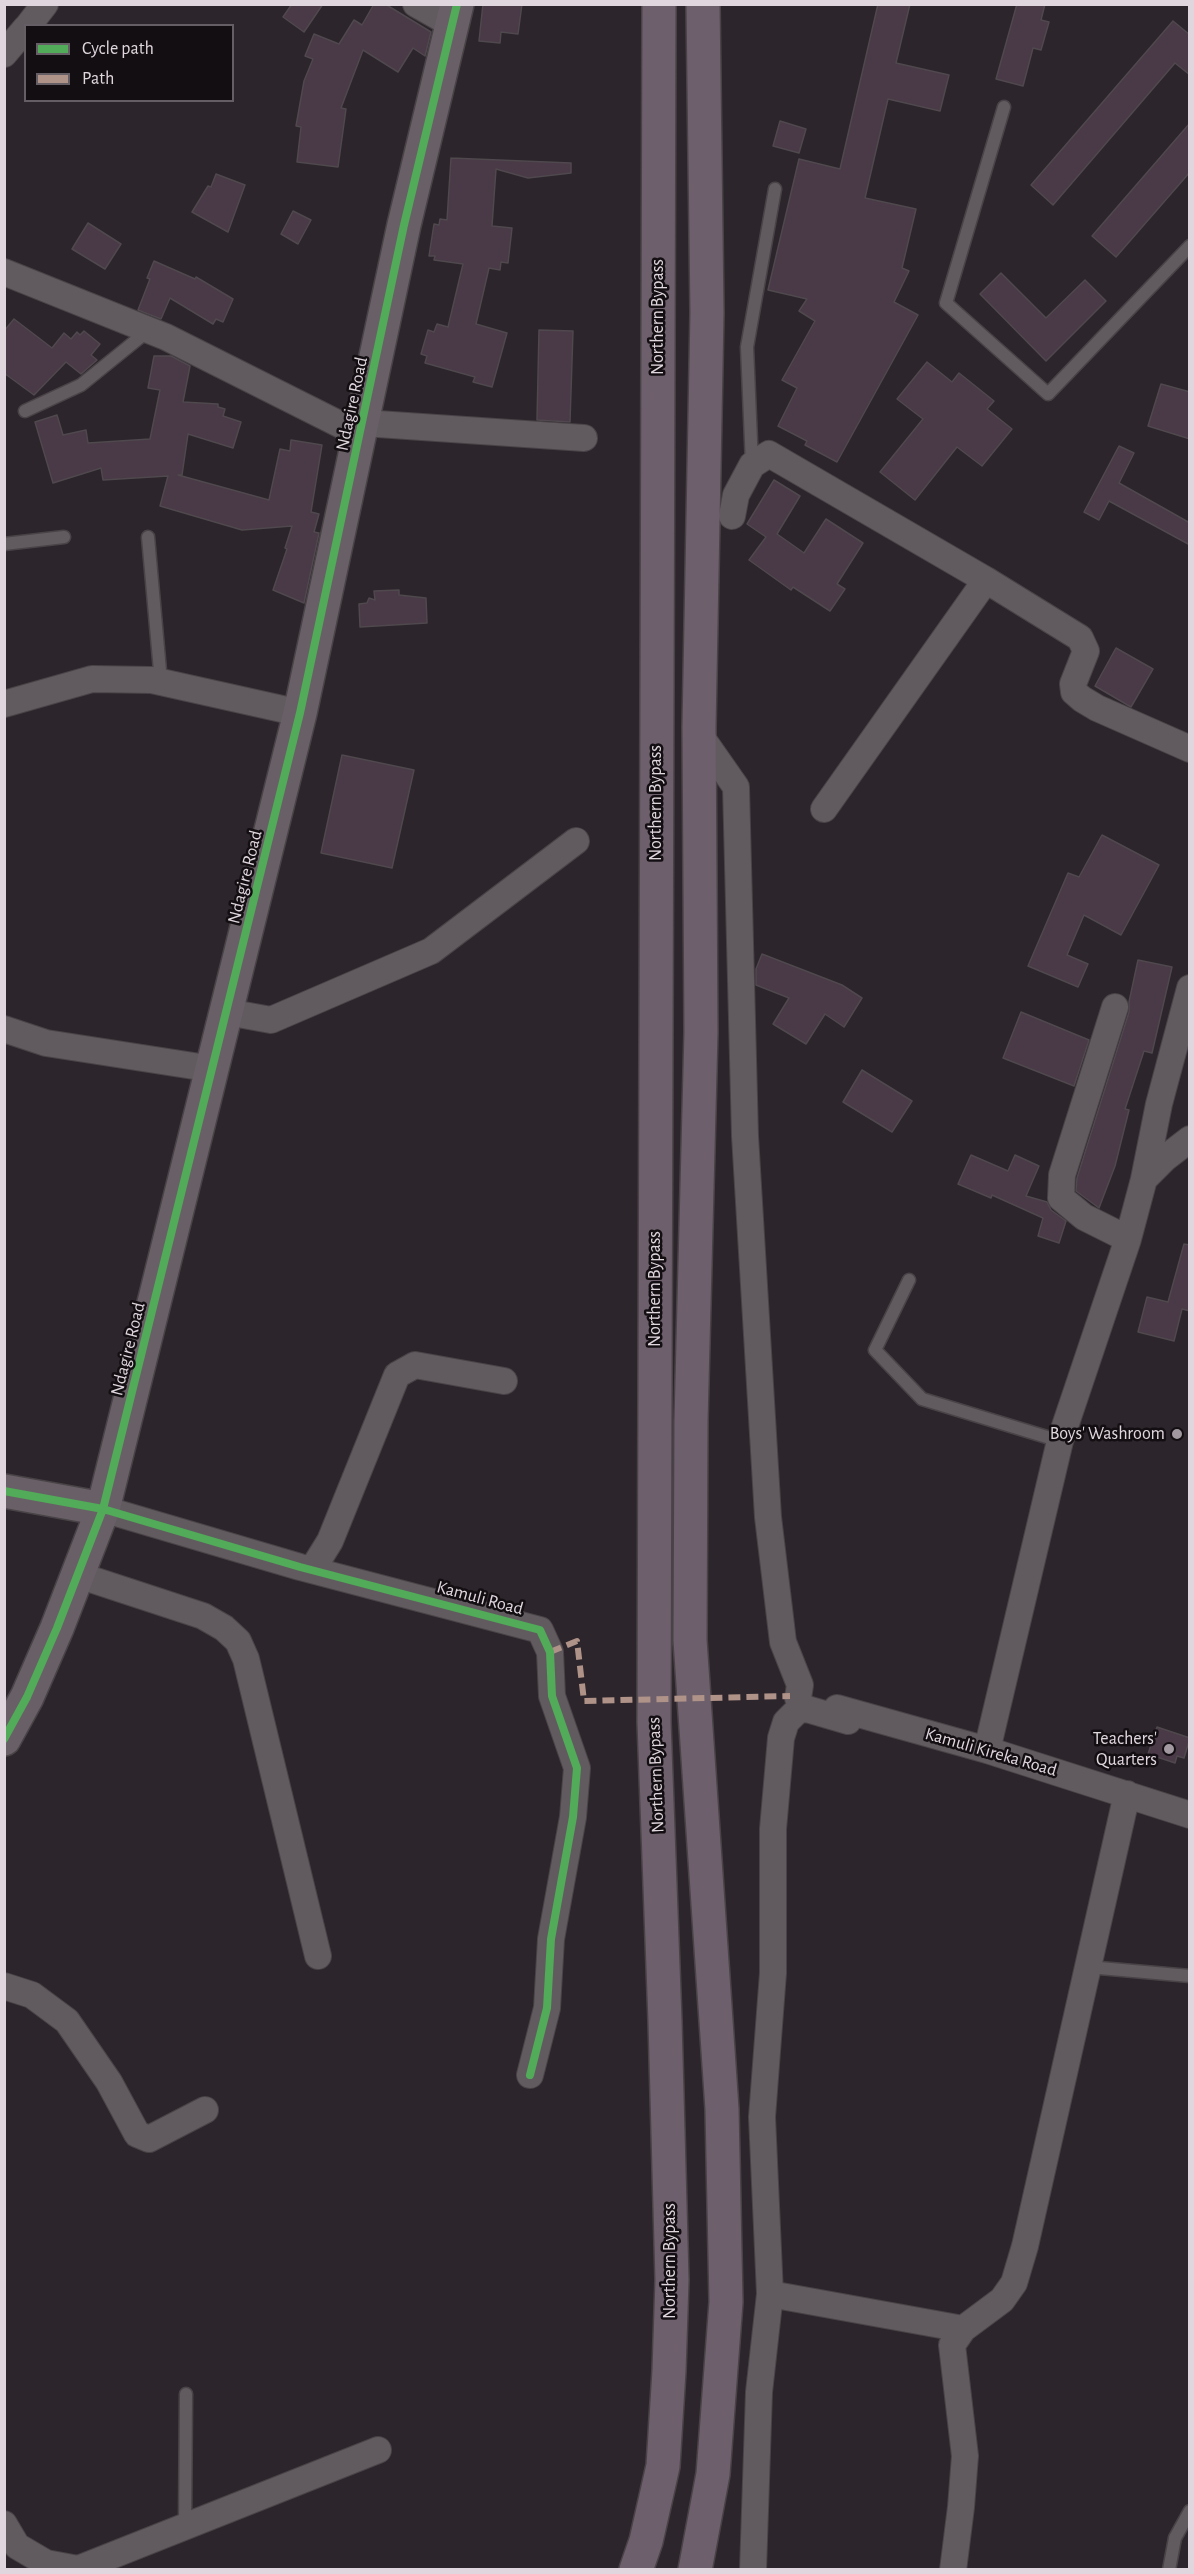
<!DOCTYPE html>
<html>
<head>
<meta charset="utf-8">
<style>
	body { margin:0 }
	#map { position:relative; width:1194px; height:2574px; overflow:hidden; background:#2c252b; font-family:"Alegreya Sans",sans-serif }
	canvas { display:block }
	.frame { position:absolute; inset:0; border:6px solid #e0d7de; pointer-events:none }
	.legend { position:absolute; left:24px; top:24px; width:210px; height:78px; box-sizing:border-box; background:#130e12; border:2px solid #655e64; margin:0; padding:8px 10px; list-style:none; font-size:18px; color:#e0d7de }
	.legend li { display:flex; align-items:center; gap:12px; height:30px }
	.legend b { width:30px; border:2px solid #655e64 }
</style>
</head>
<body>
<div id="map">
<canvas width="1194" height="2574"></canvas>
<div class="frame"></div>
<ul class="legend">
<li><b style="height:8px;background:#51ab58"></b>Cycle path</li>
<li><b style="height:8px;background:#af9288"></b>Path</li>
</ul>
</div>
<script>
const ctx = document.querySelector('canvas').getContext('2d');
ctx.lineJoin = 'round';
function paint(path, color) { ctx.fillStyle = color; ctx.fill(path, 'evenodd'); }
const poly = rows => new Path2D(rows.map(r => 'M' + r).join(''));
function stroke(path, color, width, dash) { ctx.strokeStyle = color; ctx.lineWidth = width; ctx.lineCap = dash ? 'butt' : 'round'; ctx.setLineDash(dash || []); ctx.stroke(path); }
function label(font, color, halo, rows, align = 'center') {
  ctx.font = font + ' "Alegreya Sans",sans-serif'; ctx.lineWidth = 5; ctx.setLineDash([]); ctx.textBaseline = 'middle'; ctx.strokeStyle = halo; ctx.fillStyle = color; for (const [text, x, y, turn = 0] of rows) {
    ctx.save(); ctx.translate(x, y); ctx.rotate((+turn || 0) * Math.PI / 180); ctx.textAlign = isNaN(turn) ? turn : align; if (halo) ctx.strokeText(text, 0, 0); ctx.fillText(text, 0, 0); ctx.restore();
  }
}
const building = poly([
	[292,4,323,4,304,32,283,17,292,4],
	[374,4,385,4,431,32,425,56,413,48,398,72,363,50,341,108,346,109,338,167,297,162,301,127,296,126,304,81,313,59,305,56,314,34,339,44,354,20,362,25,374,4],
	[483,4,522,4,518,34,501,32,500,43,479,41,483,4],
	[878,4,910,4,896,63,949,75,940,111,888,99,865,198,916,209,902,268,909,271,894,302,918,315,837,462,805,445,807,441,778,426,797,388,782,380,815,321,799,311,807,299,768,290,799,159,840,169,878,4],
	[1017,4,1045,4,1041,20,1049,22,1041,50,1033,48,1023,86,996,79,1017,4],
	[1173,21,1190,35,1190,75,1175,63,1053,205,1031,185,1173,21],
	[780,121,806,129,799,153,773,146,780,121],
	[1190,123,1190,172,1116,257,1092,236,1190,123],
	[451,158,571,163,571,173,528,178,496,169,492,226,512,228,508,263,501,262,500,270,489,268,476,324,507,333,492,387,473,382,475,377,425,363,427,356,421,354,428,330,434,332,437,324,448,327,463,264,434,260,435,256,429,256,434,224,439,225,440,219,447,220,451,158],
	[216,174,245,185,228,232,192,212,208,186,211,187,216,174],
	[293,211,311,220,298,244,281,234,293,211],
	[88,223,121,244,105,269,72,249,88,223],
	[154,261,195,279,196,277,233,299,223,322,216,319,213,324,170,298,161,319,138,310,150,279,147,278,154,261],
	[1001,273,1046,318,1085,280,1106,301,1046,361,980,294,1001,273],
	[14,319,52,348,64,333,71,339,77,332,80,335,84,331,100,344,91,355,97,360,81,374,66,362,34,395,4,373,4,331,14,319],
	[539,330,573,331,570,422,537,420,539,330],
	[154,356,171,356,190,366,183,402,218,404,218,407,225,409,223,416,241,422,233,448,188,434,182,475,178,475,269,500,280,449,290,451,291,440,322,445,311,512,319,514,314,532,319,533,304,603,273,590,287,549,285,548,292,526,242,530,160,506,168,476,103,480,101,468,53,483,35,422,57,415,63,435,86,430,88,443,150,439,160,390,148,388,154,356],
	[927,362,952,382,959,373,994,401,987,409,1012,429,982,466,957,447,915,500,880,472,923,419,897,399,927,362],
	[1161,384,1190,392,1190,439,1148,426,1161,384],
	[1119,446,1134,453,1119,483,1190,523,1190,545,1109,501,1099,520,1084,512,1119,446],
	[774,480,800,496,777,534,804,553,826,519,863,543,837,584,845,589,830,611,793,587,791,590,749,560,766,537,747,524,774,480],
	[399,590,399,595,426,598,427,623,360,627,359,604,367,603,369,598,375,600,374,591,399,590],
	[1116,648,1153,669,1131,707,1095,686,1116,648],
	[342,755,414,770,392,868,321,853,342,755],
	[1102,835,1159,865,1121,935,1084,915,1067,955,1088,964,1078,987,1028,966,1068,873,1079,877,1102,835],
	[762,954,842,985,862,998,844,1027,825,1014,806,1044,773,1024,789,998,756,985,756,969,762,954],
	[1138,960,1172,967,1152,1053,1144,1051,1125,1109,1129,1110,1115,1166,1099,1208,1076,1191,1077,1178,1129,1012,1129,1002,1138,960],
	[1021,1012,1089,1040,1074,1086,1003,1058,1021,1012],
	[862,1070,912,1101,892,1132,843,1102,862,1070],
	[971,1155,1008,1171,1015,1155,1039,1166,1026,1196,1047,1202,1051,1210,1066,1221,1059,1243,1038,1236,1043,1218,992,1195,991,1198,958,1184,971,1155],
	[1184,1244,1190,1245,1190,1311,1182,1309,1174,1341,1138,1332,1147,1297,1168,1302,1184,1244],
	[1157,1727,1190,1738,1184,1758,1177,1756,1175,1763,1148,1754,1157,1727]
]);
const lane = poly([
	[1004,107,946,303,1048,394,1190,246],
	[25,411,81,385,149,330],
	[752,465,747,347,775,189],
	[148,537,161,682],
	[4,544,64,537],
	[909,1280,875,1350,922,1399,1060,1441],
	[1088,1967,1190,1976],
	[185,2527,186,2394],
	[1169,2570,1175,2538,1190,2511]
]);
const street = poly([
	[416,4,453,25],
	[28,26,45,4],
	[4,54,26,28],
	[4,272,166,337,361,435],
	[363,423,584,438],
	[732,516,736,495,752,465,769,454,986,580],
	[4,704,92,679,152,680,300,713],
	[699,734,736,787,745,1136,768,1517,783,1642,800,1685,798,1698],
	[824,809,986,580,1080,638,1086,651,1073,684,1074,692,1082,699,1097,708,1190,749],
	[1115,1007,1062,1175,1061,1198,1084,1217,1128,1239],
	[227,1012,271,1020,431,951,576,841],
	[4,1029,46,1043,213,1069],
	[1144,1179,1164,1159,1190,1139],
	[103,1509,300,1567,540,1630,550,1652,552,1696,577,1768,573,1817,551,1939,547,2008,530,2075],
	[312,1570,330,1541,397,1375,415,1365,504,1381],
	[78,1575,203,1616,224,1628,238,1641,246,1659,318,1956],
	[837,1708,987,1750,1190,1815],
	[987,1750,1060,1441,1128,1239,1144,1179,1159,1104,1190,988],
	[4,1986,32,1995,67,2021,109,2082,137,2134,149,2139,205,2110],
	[770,2294,762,2117,773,1973,773,1829,781,1738,786,1722,798,1710,807,1709,848,1721,851,1713],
	[4,2524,17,2546,46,2563,78,2569,378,2450],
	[753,2570,759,2392,770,2294,963,2329],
	[953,2570,961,2507,965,2456,952,2345,963,2329,1002,2300,1014,2283,1025,2246,1127,1794]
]);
const secondary = poly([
	[4,1491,103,1509],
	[4,1739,27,1697,57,1628,103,1509,300,713,404,225,457,4]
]);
const highway = poly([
	[636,2570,646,2541,663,2466,669,2371,672,2280,665,2021,654,1722,659,4],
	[695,2570,713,2474,726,2302,722,2109,690,1640,691,1421,701,1032,699,727,707,313,703,4]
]);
const quiet = poly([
	[550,1652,577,1641,584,1701,790,1696]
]);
const cycleway = poly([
	[4,1491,103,1509,300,1567,540,1630,550,1652,552,1696,577,1768,573,1817,551,1939,547,2008,530,2075],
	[4,1739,27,1697,57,1628,103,1509,300,713,404,225,457,4]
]);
const markers = [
	[1177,1434,6,"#a1999f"],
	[1169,1749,6,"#a1999f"]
];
const streetNames = [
	["Northern Bypass",658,317,-90],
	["Ndagire Road",352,404,-78],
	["Northern Bypass",656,803,-90],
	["Ndagire Road",245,877,-76],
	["Northern Bypass",655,1289,-90],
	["Ndagire Road",128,1349,-76],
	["Kamuli Road",480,1598,15],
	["Kamuli Kireka Road",991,1752,16],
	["Northern Bypass",656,1775,-92],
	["Northern Bypass",670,2261,-90]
];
const poiNames = [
	["Boys' Washroom",1165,1434],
	["Teachers'",1157,1739],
	["Quarters",1157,1760]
];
paint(building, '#4a3947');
stroke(building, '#4f494e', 1.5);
stroke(lane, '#494347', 15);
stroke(street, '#494347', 28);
stroke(secondary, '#494347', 36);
stroke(highway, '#494347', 36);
stroke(lane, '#615b60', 12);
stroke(street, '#615b60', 26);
stroke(secondary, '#686066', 33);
stroke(highway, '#6d606c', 33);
stroke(quiet, '#af9288', 6, [12, 6]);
stroke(cycleway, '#51ab58', 8);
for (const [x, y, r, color] of markers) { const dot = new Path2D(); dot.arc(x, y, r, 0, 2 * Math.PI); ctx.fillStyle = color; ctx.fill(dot); stroke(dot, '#130e12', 2); }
label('18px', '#e0d7de', '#130e12', streetNames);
label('18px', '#e0d7de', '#130e12', poiNames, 'right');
</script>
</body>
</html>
